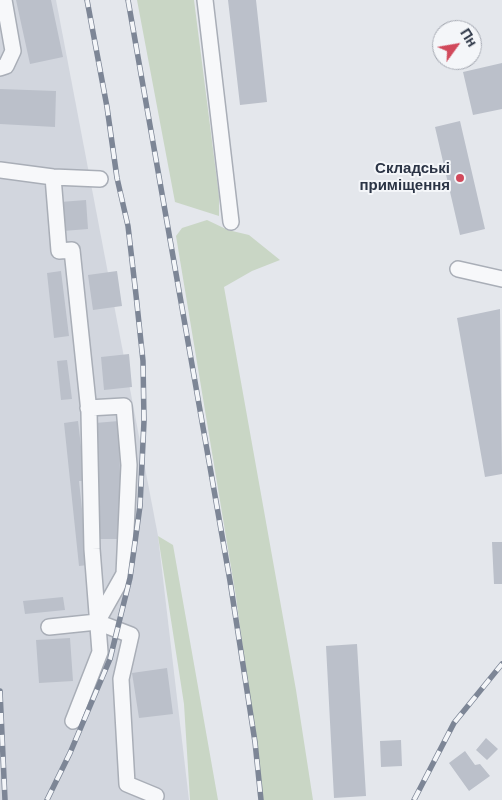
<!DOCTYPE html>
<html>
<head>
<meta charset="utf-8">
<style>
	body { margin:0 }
	#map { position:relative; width:502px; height:800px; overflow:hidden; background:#e4e7ec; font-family:Helvetica,sans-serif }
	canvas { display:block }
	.north { position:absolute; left:432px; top:20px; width:50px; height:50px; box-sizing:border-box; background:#f4f6f9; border:1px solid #a4a8b1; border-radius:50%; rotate:58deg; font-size:14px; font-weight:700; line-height:20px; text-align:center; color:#2b3445 }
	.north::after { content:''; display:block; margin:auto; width:18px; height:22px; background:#d1495b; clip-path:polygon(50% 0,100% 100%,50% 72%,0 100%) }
</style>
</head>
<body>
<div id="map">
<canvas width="502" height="800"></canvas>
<div class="north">Пн</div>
</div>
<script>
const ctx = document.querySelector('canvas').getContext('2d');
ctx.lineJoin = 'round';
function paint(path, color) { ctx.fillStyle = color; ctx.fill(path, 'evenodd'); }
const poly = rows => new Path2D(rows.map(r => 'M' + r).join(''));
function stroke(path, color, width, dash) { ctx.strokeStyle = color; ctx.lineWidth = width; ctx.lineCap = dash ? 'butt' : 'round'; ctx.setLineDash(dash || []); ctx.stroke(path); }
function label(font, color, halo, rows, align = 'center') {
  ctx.font = font + ' Helvetica,sans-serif'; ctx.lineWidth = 4; ctx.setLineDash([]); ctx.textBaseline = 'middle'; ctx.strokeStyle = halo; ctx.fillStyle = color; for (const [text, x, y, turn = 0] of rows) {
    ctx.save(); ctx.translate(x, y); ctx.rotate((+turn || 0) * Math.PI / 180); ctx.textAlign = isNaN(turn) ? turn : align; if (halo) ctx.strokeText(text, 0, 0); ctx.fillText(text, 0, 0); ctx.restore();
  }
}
const built = poly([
	[0,0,56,0,158,536,189,800,0,800]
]);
const green = poly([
	[137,0,194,0,219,196,219,216,175,202],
	[207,220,228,230,249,235,280,260,252,271,224,287,296,690,313,800,263,800,236,597,176,236,182,228],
	[158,536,173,545,218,800,190,800,184,704]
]);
const building = poly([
	[16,0,51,0,63,57,30,64],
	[228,0,256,0,267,102,240,105],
	[502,63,502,109,473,115,463,72],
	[0,89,56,91,55,127,0,124],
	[460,121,485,229,460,235,435,127],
	[86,200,88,229,63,231,60,202],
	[61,271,69,336,54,338,47,273],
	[117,271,122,306,93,310,88,275],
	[500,309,502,474,485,477,457,318],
	[129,354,132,387,104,390,101,357],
	[67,360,72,399,61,400,57,361],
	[78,421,85,481,79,481,88,565,79,566,64,423],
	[119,421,121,539,96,539,95,423],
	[492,542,502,542,502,584,494,584],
	[63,597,65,610,25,614,23,601],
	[70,638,73,681,39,683,36,640],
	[357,644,366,796,334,798,326,646],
	[167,668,173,714,139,718,132,673],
	[486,738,498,749,487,760,476,750],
	[401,740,402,766,381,767,380,741],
	[465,751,475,765,480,764,490,776,469,791,449,763]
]);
const minor = poly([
	[205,0,231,222],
	[0,68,6,66,13,51,4,0],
	[0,170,53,177,100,179],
	[53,177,59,251,72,250,89,412,92,549,100,652,73,721],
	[458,269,502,279],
	[97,622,131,635,121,679,127,784,156,796],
	[49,627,97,622,124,574,129,465,124,406,88,408]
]);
const rail = poly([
	[128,0,230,581,255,742,261,800],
	[0,691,5,800],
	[47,800,70,753,110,659,130,578,140,506,144,421,143,361,136,295,128,226,117,178,107,107,87,0],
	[414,800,454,723,502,664]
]);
const markers = [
	[460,178,5,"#d1495b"]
];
const poiNames = [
	["Складські",450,169],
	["приміщення",450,186]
];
paint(built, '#d2d6de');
paint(green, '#c9d6c5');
paint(building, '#bbc0ca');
stroke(minor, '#a9aeb7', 18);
stroke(minor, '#f7f8fa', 15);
stroke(rail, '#7d8696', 5.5);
stroke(rail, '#f4f6f9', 4, [11]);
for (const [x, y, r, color] of markers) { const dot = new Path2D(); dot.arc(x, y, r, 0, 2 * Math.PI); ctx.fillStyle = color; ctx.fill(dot); stroke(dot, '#f4f6f9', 2); }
label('bold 15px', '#2b3445', '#f4f6f9', poiNames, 'right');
</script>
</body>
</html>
